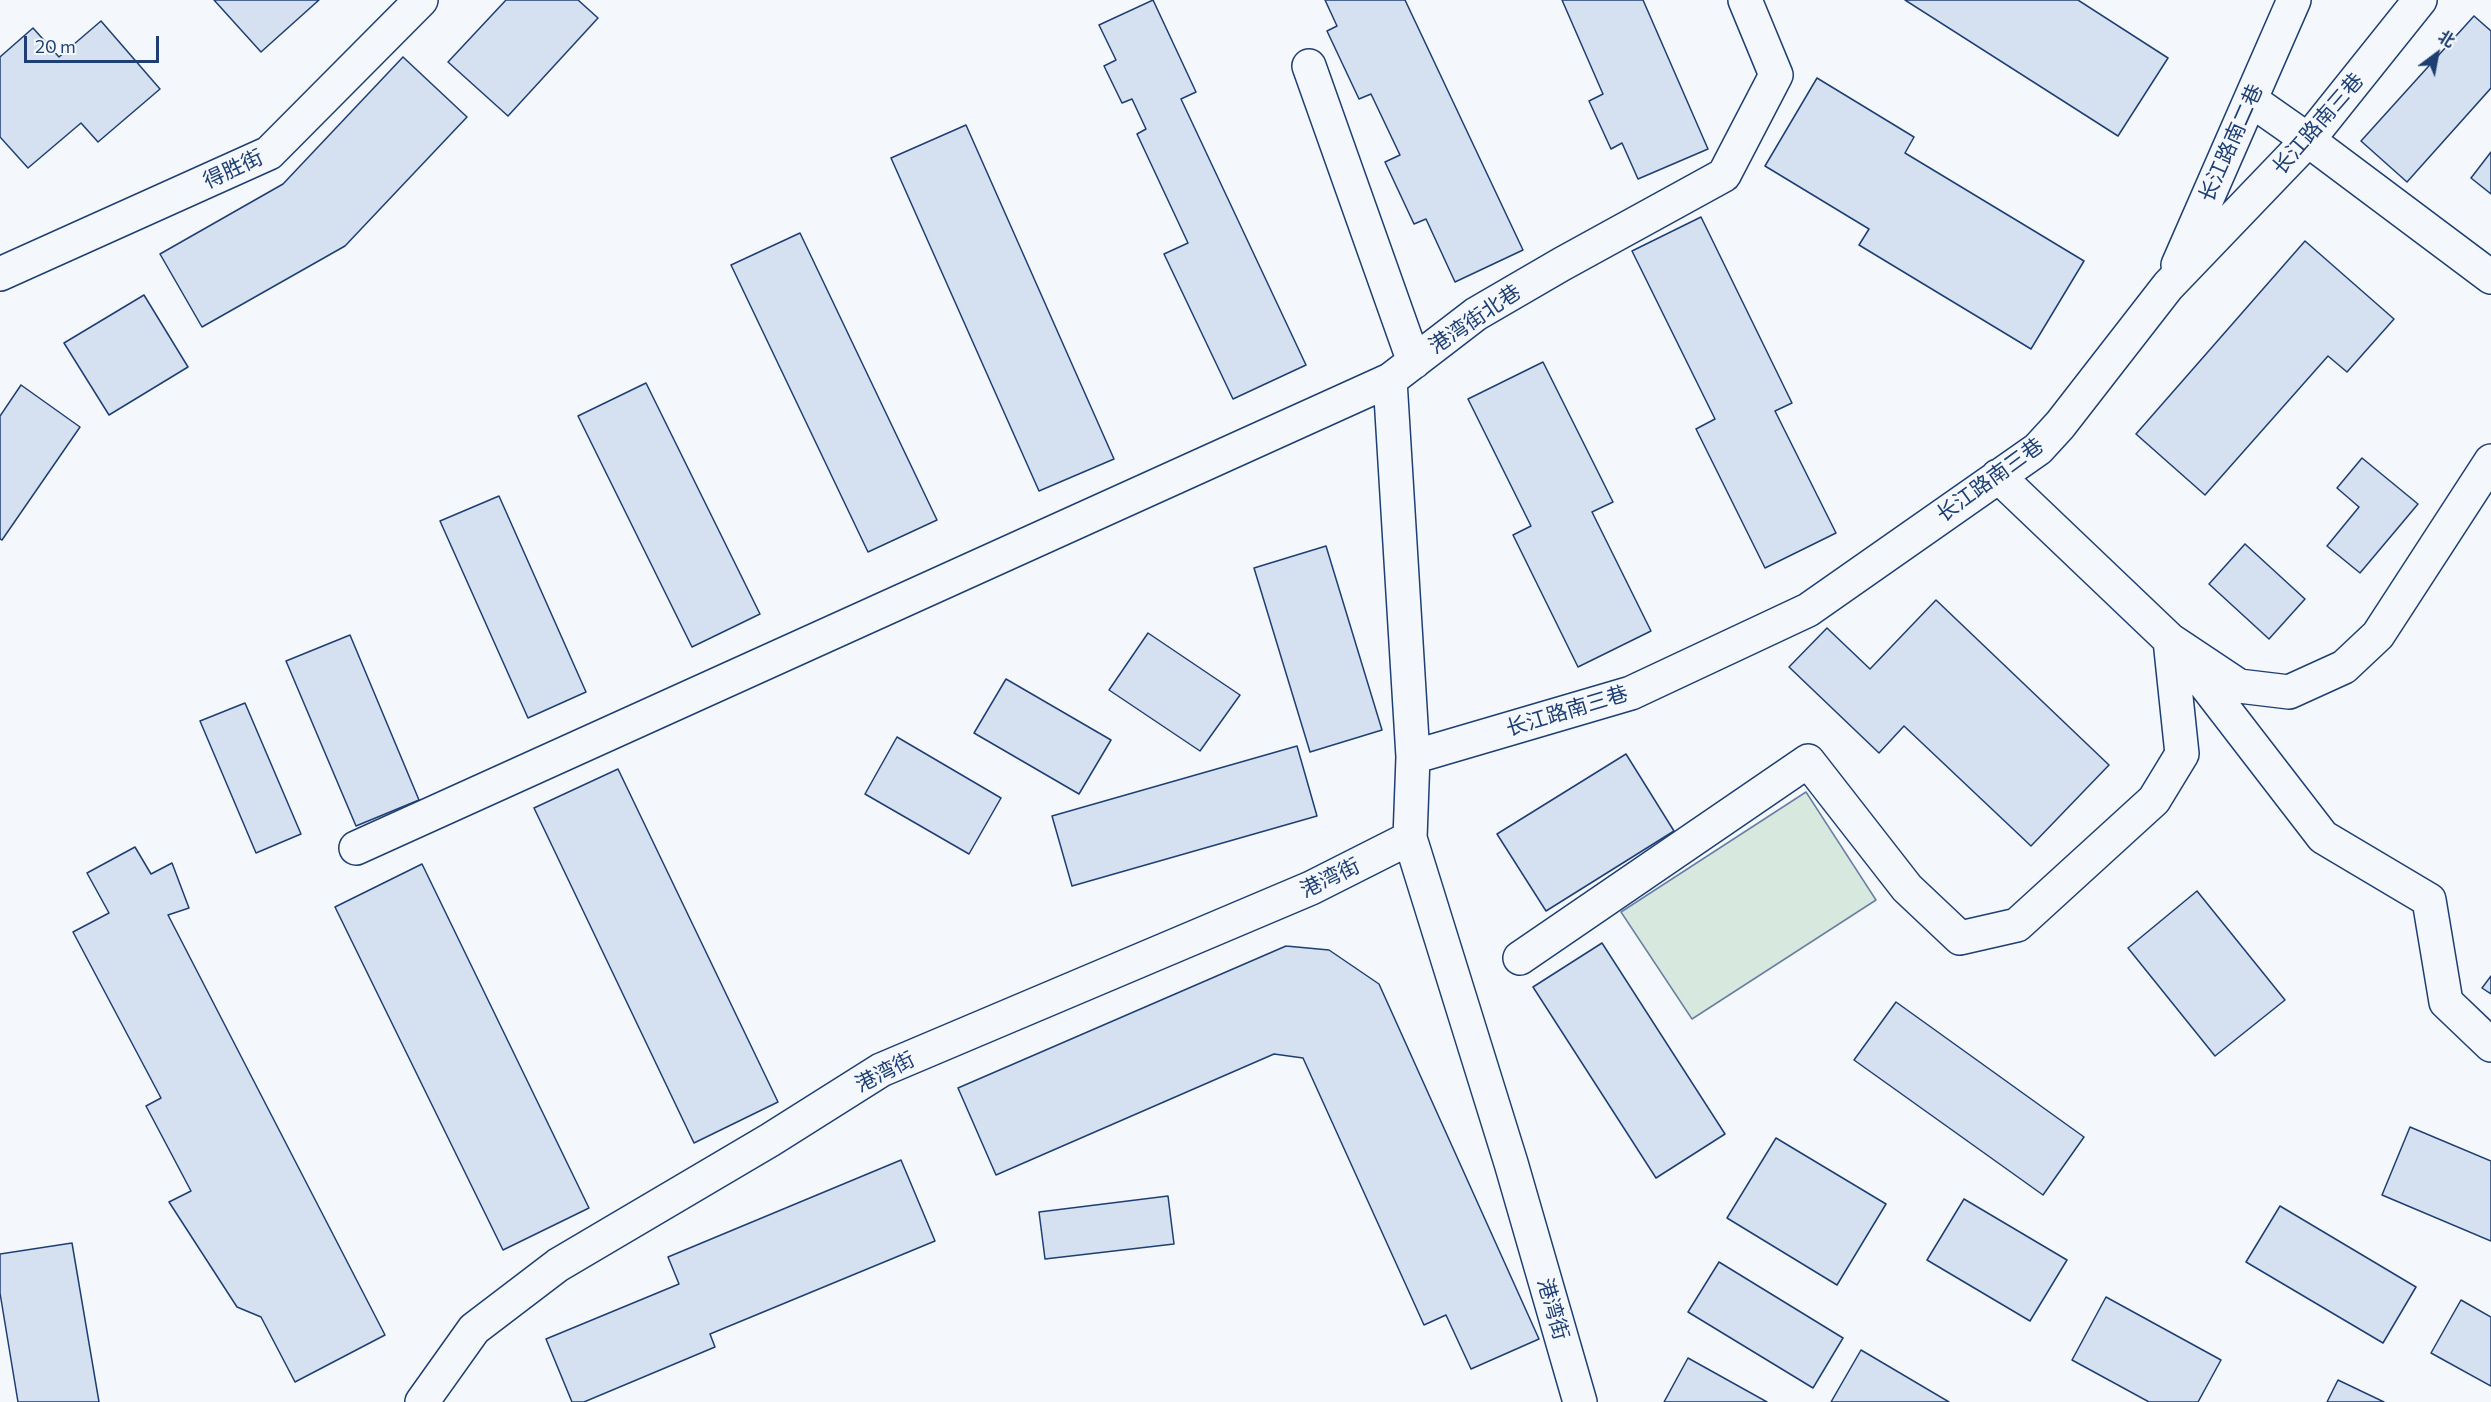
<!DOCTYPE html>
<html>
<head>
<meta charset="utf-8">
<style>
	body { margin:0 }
	#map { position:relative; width:2491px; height:1402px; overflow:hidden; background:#f4f7fb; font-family:Commissioner,"Noto Sans SC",sans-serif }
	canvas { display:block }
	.north { position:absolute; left:2407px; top:24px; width:60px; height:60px; -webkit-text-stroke:4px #f4f7fb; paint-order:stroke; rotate:32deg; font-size:16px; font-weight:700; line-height:24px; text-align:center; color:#1d3f73 }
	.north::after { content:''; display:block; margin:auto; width:21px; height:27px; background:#1d3f73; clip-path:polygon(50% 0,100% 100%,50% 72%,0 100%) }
	.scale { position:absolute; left:24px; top:36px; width:135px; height:27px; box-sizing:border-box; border:3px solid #1d3f73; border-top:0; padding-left:8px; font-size:18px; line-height:21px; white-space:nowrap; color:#1d3f73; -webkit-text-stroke:4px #f4f7fb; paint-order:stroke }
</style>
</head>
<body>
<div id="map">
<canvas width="2491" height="1402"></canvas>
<div class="north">北</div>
<div class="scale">20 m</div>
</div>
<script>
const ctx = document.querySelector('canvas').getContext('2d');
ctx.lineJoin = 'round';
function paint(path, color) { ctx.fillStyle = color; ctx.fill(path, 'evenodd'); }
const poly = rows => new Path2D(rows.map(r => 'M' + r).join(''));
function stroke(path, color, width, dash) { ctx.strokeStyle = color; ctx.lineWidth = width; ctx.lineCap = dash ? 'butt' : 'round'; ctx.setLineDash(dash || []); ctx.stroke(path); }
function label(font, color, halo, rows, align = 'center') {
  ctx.font = font + ' Commissioner,"Noto Sans SC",sans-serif'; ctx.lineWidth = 4.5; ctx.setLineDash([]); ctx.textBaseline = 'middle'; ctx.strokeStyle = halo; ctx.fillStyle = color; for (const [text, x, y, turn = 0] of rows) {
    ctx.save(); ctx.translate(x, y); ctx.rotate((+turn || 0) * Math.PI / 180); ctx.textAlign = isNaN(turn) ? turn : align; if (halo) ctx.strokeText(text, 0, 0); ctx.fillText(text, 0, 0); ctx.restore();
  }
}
const green = poly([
	[1806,792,1876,900,1692,1019,1621,912,1806,792]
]);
const building = poly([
	[214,0,319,0,261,52,214,0],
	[506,0,578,0,598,18,508,116,448,62,506,0],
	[1153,0,1196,92,1181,99,1306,365,1233,399,1164,254,1188,243,1137,134,1146,129,1132,99,1122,103,1104,66,1116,60,1099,25,1153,0],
	[1325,0,1405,0,1523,250,1455,282,1426,219,1414,224,1385,162,1400,155,1371,94,1359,99,1327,31,1337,26,1325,0],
	[1562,0,1643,0,1708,149,1638,179,1622,143,1611,149,1589,101,1603,94,1562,0],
	[1905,0,2078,0,2168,58,2118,136,1905,0],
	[2474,16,2491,31,2491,88,2407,182,2361,141,2474,16],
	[101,21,160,89,98,142,81,123,28,168,0,137,0,57,33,28,59,57,101,21],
	[403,57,467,117,345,246,202,327,160,254,283,184,403,57],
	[1817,78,1914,137,1905,153,2084,261,2031,349,1859,245,1869,229,1765,166,1817,78],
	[966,125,1114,459,1039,491,891,158,966,125],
	[2491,152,2491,194,2471,178,2491,152],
	[1701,217,1792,403,1775,411,1836,533,1765,568,1696,429,1715,419,1632,251,1701,217],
	[800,233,937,520,868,552,731,265,800,233],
	[2305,241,2394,319,2347,372,2328,356,2205,495,2136,434,2305,241],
	[144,295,188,367,109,415,64,343,144,295],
	[1543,362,1613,502,1592,512,1651,631,1578,667,1513,535,1531,526,1468,399,1543,362],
	[646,383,760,614,692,647,578,416,646,383],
	[21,385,80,427,2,540,0,539,0,416,21,385],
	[2362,458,2418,504,2360,573,2327,546,2359,507,2337,488,2362,458],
	[499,496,586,692,528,718,440,521,499,496],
	[2245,544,2305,599,2269,639,2209,584,2245,544],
	[1326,546,1382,730,1310,752,1254,568,1326,546],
	[1936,600,2109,765,2031,846,1904,726,1879,753,1789,667,1827,628,1870,669,1936,600],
	[1148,633,1240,695,1200,751,1109,690,1148,633],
	[350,635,419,800,356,826,286,661,350,635],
	[1006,679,1111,740,1079,794,974,733,1006,679],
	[245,703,301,834,256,853,200,721,245,703],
	[897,737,1001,798,969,854,865,794,897,737],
	[1297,746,1317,816,1072,886,1052,816,1297,746],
	[1626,754,1674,831,1546,911,1497,834,1626,754],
	[618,769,778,1102,694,1143,534,808,618,769],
	[135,847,151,874,172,863,189,908,168,915,385,1335,295,1382,261,1317,237,1307,169,1202,191,1191,146,1106,161,1098,73,932,109,913,87,873,135,847],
	[422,864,589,1208,503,1250,335,907,422,864],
	[2197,891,2285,1000,2215,1056,2128,948,2197,891],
	[1602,943,1725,1134,1656,1178,1533,987,1602,943],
	[1286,946,1329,950,1379,984,1539,1339,1471,1369,1446,1315,1424,1325,1303,1058,1274,1054,996,1175,958,1088,1286,946],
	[2491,976,2491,994,2482,988,2491,976],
	[1896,1002,2084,1137,2043,1195,1854,1060,1896,1002],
	[2410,1127,2491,1161,2491,1241,2382,1195,2410,1127],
	[1776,1138,1886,1204,1837,1285,1727,1218,1776,1138],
	[901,1160,935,1241,710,1334,715,1347,584,1402,572,1402,546,1339,679,1284,668,1257,901,1160],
	[1168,1196,1174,1244,1045,1259,1039,1212,1168,1196],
	[1964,1199,2067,1260,2030,1321,1927,1260,1964,1199],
	[2280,1206,2416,1287,2383,1343,2246,1262,2280,1206],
	[72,1243,99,1402,18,1402,0,1293,0,1254,72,1243],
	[1719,1262,1843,1338,1813,1388,1688,1312,1719,1262],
	[2106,1297,2221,1360,2198,1402,2149,1402,2072,1360,2106,1297],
	[2461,1300,2491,1317,2491,1386,2431,1353,2461,1300],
	[1861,1350,1949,1402,1831,1402,1861,1350],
	[1688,1358,1767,1402,1664,1402,1688,1358],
	[2338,1380,2384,1402,2327,1402,2338,1380]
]);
const street = poly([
	[1309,66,1414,362],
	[2251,100,2308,140,2491,277],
	[2178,265,2294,0],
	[0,274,269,153,421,0],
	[1998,476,2170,640,2239,686,2289,692,2344,667,2378,635,2491,461],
	[2188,662,2323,837,2429,900,2446,1002,2491,1045],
	[1413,757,1631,693,1808,610,2038,449,2060,425,2168,286,2308,140,2420,0],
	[1410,838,1511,1163,1580,1402],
	[356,848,1390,380],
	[1520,958,1808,761,1907,888,1960,938,2017,925,2154,800,2182,754,2170,640],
	[422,1402,474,1329,558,1265,770,1140,881,1070,1311,888,1410,838,1413,757,1390,380,1476,314,1562,264,1724,175,1776,75,1745,0]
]);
const streetNames = [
	["长江路南三巷",2318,124,-49],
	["长江路南二巷",2231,143,-66],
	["得胜街",233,169,-25],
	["港湾街北巷",1475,319,-34],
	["长江路南三巷",1990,480,-36],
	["长江路南三巷",1567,711,-17],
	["港湾街",1330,878,-26],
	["港湾街",885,1072,-27],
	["港湾街",1553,1309,74]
];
paint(green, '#d7e8df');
stroke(green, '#687fa3', 1.5);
paint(building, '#d5e0f0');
stroke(building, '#1d3f73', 1.5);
stroke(street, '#1d3f73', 36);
stroke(street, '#f4f7fb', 33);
label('21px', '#1d3f73', '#f4f7fb', streetNames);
</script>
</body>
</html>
